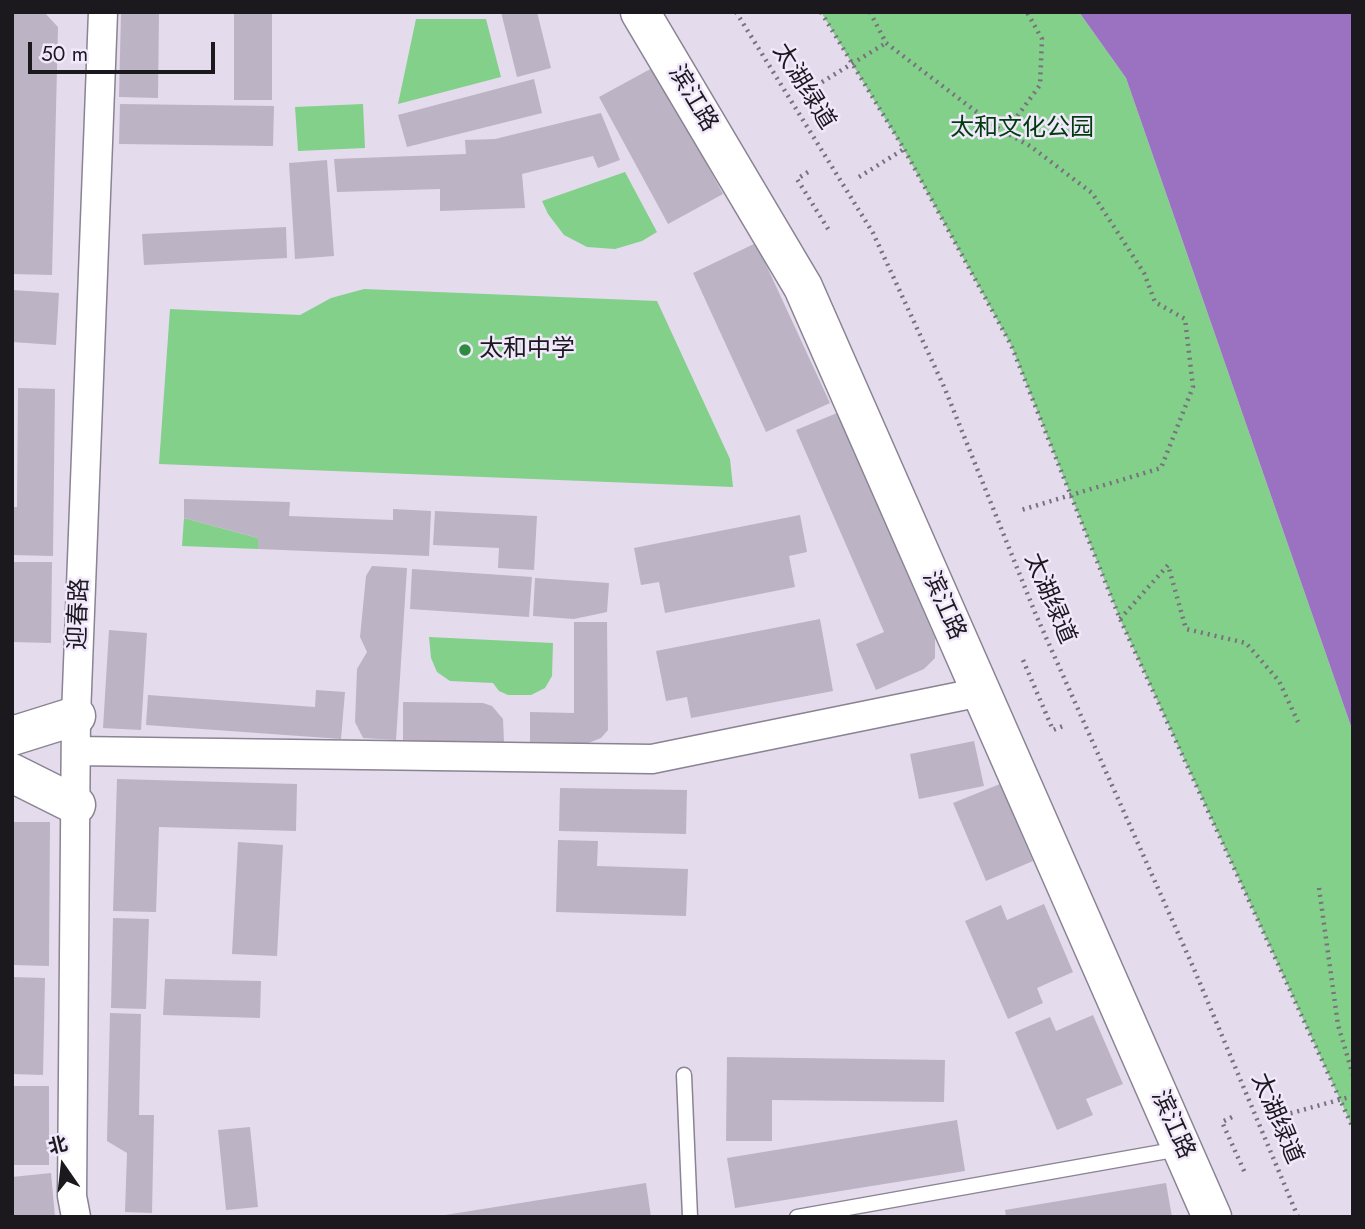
<!DOCTYPE html>
<html>
<head>
<meta charset="utf-8">
<style>
	body { margin:0 }
	#map { position:relative; width:1365px; height:1229px; overflow:hidden; background:#e4dbed; font-family:Jost,"Noto Sans SC",sans-serif }
	canvas { display:block }
	.frame { position:absolute; inset:0; border:14px solid #1b181e; pointer-events:none }
	.north { position:absolute; left:28px; top:1131px; width:70px; height:70px; -webkit-text-stroke:5px #f1e8fb; paint-order:stroke; rotate:346deg; font-size:19px; font-weight:700; line-height:28px; text-align:center; color:#1b181e }
	.north::after { content:''; display:block; margin:auto; width:24px; height:32px; background:#1b181e; clip-path:polygon(50% 0,100% 100%,50% 72%,0 100%) }
	.scale { position:absolute; left:28px; top:42px; width:187px; height:32px; box-sizing:border-box; border:4px solid #1b181e; border-top:0; padding-left:9px; font-size:21px; line-height:24px; white-space:nowrap; color:#1b181e; -webkit-text-stroke:5px #f1e8fb; paint-order:stroke }
</style>
</head>
<body>
<div id="map">
<canvas width="1365" height="1229"></canvas>
<div class="frame"></div>
<div class="north">北</div>
<div class="scale">50 m</div>
</div>
<script>
const ctx = document.querySelector('canvas').getContext('2d');
ctx.lineJoin = 'round';
function paint(path, color) { ctx.fillStyle = color; ctx.fill(path, 'evenodd'); }
const poly = rows => new Path2D(rows.map(r => 'M' + r).join(''));
function stroke(path, color, width, dash) { ctx.strokeStyle = color; ctx.lineWidth = width; ctx.lineCap = dash ? 'butt' : 'round'; ctx.setLineDash(dash || []); ctx.stroke(path); }
function label(font, color, halo, rows, align = 'center') {
  ctx.font = font + ' Jost,"Noto Sans SC",sans-serif'; ctx.lineWidth = 5; ctx.setLineDash([]); ctx.textBaseline = 'middle'; ctx.strokeStyle = halo; ctx.fillStyle = color; for (const [text, x, y, turn = 0] of rows) {
    ctx.save(); ctx.translate(x, y); ctx.rotate((+turn || 0) * Math.PI / 180); ctx.textAlign = isNaN(turn) ? turn : align; if (halo) ctx.strokeText(text, 0, 0); ctx.fillText(text, 0, 0); ctx.restore();
  }
}
const green = poly([
	[821,12,1079,12,1126,78,1353,732,1353,1128,1120,619,1011,345,904,150],
	[416,19,486,19,501,77,398,104],
	[363,104,365,148,298,151,295,107],
	[625,172,657,232,642,241,615,249,587,247,564,235,548,214,542,201],
	[364,289,657,301,730,459,733,487,159,464,170,309,300,315,331,298],
	[184,518,258,538,258,549,182,546],
	[429,637,553,643,552,676,545,688,531,695,508,695,499,691,493,683,450,681,437,672,431,658]
]);
const water = poly([
	[1079,12,1353,12,1353,732,1126,78]
]);
const building = poly([
	[12,12,44,12,58,27,52,275,12,274],
	[121,12,159,12,158,98,119,97],
	[234,12,272,12,272,100,234,100],
	[501,12,537,12,551,68,517,77],
	[654,67,723,194,668,224,599,97],
	[534,79,542,113,407,147,398,115],
	[120,104,274,106,273,146,119,144],
	[601,113,620,160,598,168,593,156,522,174,525,208,440,211,440,189,337,192,334,159,466,154,465,140,495,139],
	[327,160,334,256,295,259,289,163],
	[286,227,287,258,144,265,142,234],
	[756,243,830,403,766,432,693,273],
	[12,290,59,293,56,345,12,342],
	[18,388,55,389,53,556,12,555,12,507,17,507],
	[837,413,935,638,935,658,924,669,876,690,856,644,884,632,796,430],
	[184,499,290,502,289,516,393,520,393,509,431,511,429,556,258,549,258,538,184,518],
	[435,511,537,516,534,570,498,568,499,548,433,545],
	[800,515,807,552,789,556,795,587,665,613,659,582,641,585,634,548],
	[12,562,52,562,51,643,12,642],
	[372,566,407,568,396,740,363,738,355,722,357,669,367,652,360,637,366,576],
	[412,569,532,577,529,617,410,609],
	[535,578,609,583,607,612,574,619,533,616],
	[820,619,833,691,691,718,687,697,666,701,656,651],
	[574,622,607,622,608,730,601,738,586,744,530,744,530,712,574,713],
	[109,630,147,633,141,730,103,728],
	[316,690,345,692,341,739,146,725,148,695,315,707],
	[403,702,483,703,492,706,503,719,504,742,403,741],
	[974,741,984,786,919,799,910,754],
	[117,779,297,784,296,831,159,827,156,912,113,911],
	[1000,784,1033,861,986,881,953,803],
	[560,788,687,790,686,834,559,831],
	[12,822,50,822,49,966,12,965],
	[558,840,598,841,597,866,688,869,686,916,556,912],
	[238,842,283,845,277,956,232,954],
	[1044,904,1073,972,1037,988,1043,1003,1008,1019,965,921,1001,905,1007,920],
	[113,918,149,919,146,1009,111,1008],
	[12,977,45,978,43,1075,12,1074],
	[165,979,261,981,260,1018,163,1015],
	[110,1013,141,1014,139,1115,154,1115,152,1213,125,1212,127,1153,107,1141],
	[1093,1015,1123,1084,1086,1099,1093,1115,1057,1130,1015,1032,1050,1017,1056,1031],
	[727,1057,945,1060,944,1102,772,1100,772,1141,726,1141],
	[12,1086,49,1086,49,1165,12,1165],
	[957,1120,965,1171,735,1208,727,1158],
	[250,1127,258,1207,226,1210,218,1130],
	[51,1173,55,1217,12,1217,12,1177],
	[646,1183,651,1217,445,1217,445,1215],
	[1166,1183,1172,1217,1006,1217,1005,1210]
]);
const path = poly([
	[736,12,873,233,945,389,1036,615,1194,969,1298,1217],
	[821,12,904,149,1011,345,1120,619,1353,1128],
	[870,12,886,43,999,129,1030,146,1092,193,1144,273,1155,302,1185,319,1193,387,1161,468,1018,511],
	[804,93,886,43],
	[1005,133,1040,85,1042,39,1027,12],
	[808,172,797,179,830,232],
	[859,177,904,149],
	[1120,619,1168,565,1186,629,1246,643,1279,681,1298,722],
	[1023,660,1053,730,1066,725],
	[1319,888,1338,1025,1353,1075],
	[1232,1117,1222,1122,1245,1173],
	[1277,1117,1353,1096]
]);
const lane = poly([
	[684,1075,690,1217],
	[797,1217,1179,1149]
]);
const street = poly([
	[76,751,652,759,981,692],
	[76,1217,72,1196,76,716,103,12]
]);
const secondary = poly([
	[12,736,76,716],
	[12,773,76,805]
]);
const primary = poly([
	[640,12,803,287,1212,1217]
]);
const markers = [
	[465,350,7,"#2d8c3f"]
];
const streetNames = [
	["太湖绿道",803,87,58],
	["滨江路",692,99,59],
	["太湖绿道",1049,599,67],
	["滨江路",943,606,66],
	["迎春路",80,614,-88],
	["太湖绿道",1276,1119,67],
	["滨江路",1172,1125,66]
];
const parkNames = [
	["太和文化公园",1022,129]
];
const poiNames = [
	["太和中学",479,350]
];
paint(green, '#83d08b');
paint(water, '#9b72c2');
paint(building, '#bcb4c5');
stroke(lane, '#8a8393', 17);
stroke(street, '#8a8393', 31);
stroke(secondary, '#8a8393', 41);
stroke(primary, '#8a8393', 41);
stroke(path, '#78727e', 4.5, [2, 5]);
stroke(lane, '#fff', 14);
stroke(street, '#fff', 28);
stroke(secondary, '#fff', 38);
stroke(primary, '#fff', 38);
for (const [x, y, r, color] of markers) { const dot = new Path2D(); dot.arc(x, y, r, 0, 2 * Math.PI); ctx.fillStyle = color; ctx.fill(dot); stroke(dot, '#f1e8fb', 2.5); }
label('24px', '#1b181e', '#f1e8fb', streetNames);
label('24px', '#003b0e', '#f1e8fb', parkNames);
label('24px', '#1b181e', '#f1e8fb', poiNames, 'left');
</script>
</body>
</html>
